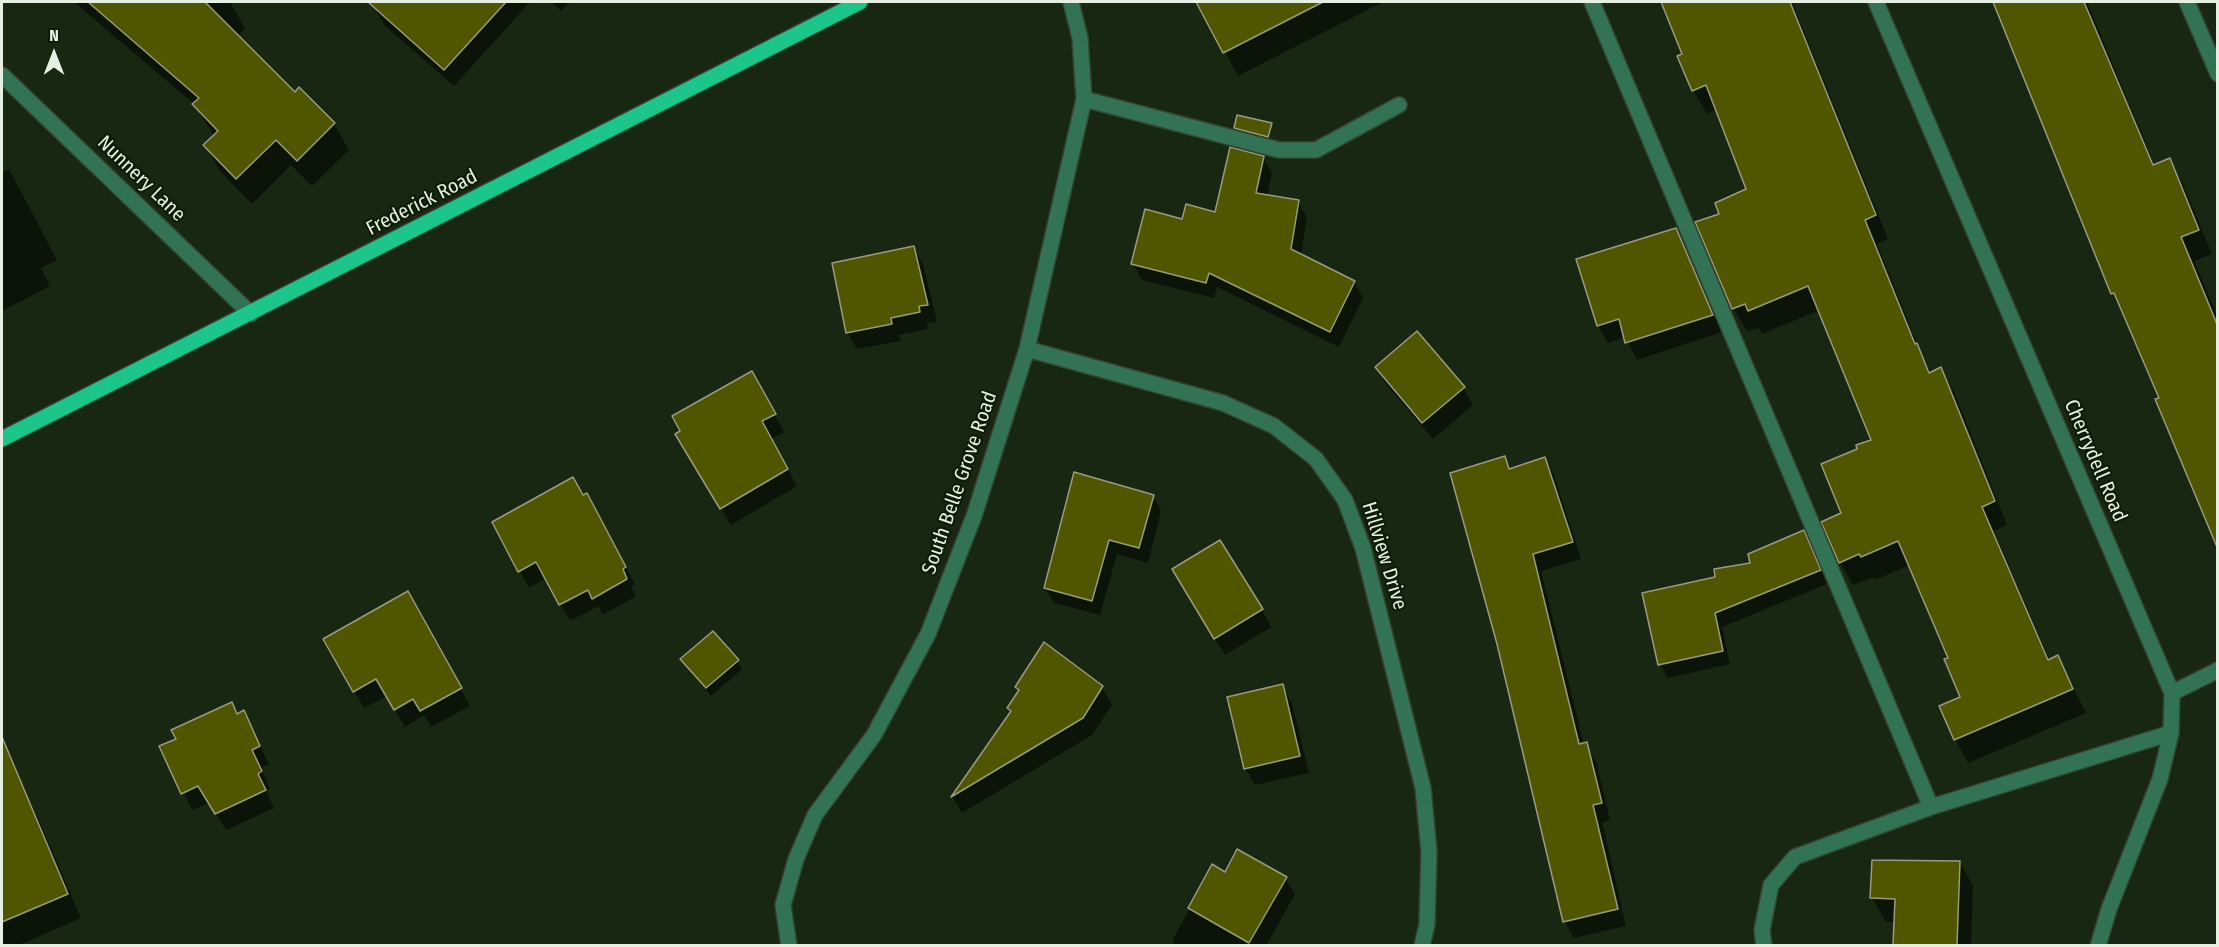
<!DOCTYPE html>
<html>
<head>
<meta charset="utf-8">
<style>
	body { margin:0 }
	#map { position:relative; width:2219px; height:947px; overflow:hidden; background:#172712; font-family:"Fira Sans Condensed",sans-serif }
	canvas { display:block }
	.frame { position:absolute; inset:0; border:3px solid #e5f0e2; pointer-events:none }
	.north { position:absolute; left:24px; top:24px; width:60px; height:60px; -webkit-text-stroke:4px #0e1d08; paint-order:stroke; rotate:0deg; font-size:16px; font-weight:700; line-height:24px; text-align:center; color:#e5f0e2 }
	.north::after { content:''; display:block; margin:auto; width:21px; height:27px; background:#e5f0e2; clip-path:polygon(50% 0,100% 100%,50% 72%,0 100%) }
</style>
</head>
<body>
<div id="map">
<canvas width="2219" height="947"></canvas>
<div class="frame"></div>
<div class="north">N</div>
</div>
<script>
const ctx = document.querySelector('canvas').getContext('2d');
ctx.lineJoin = 'round';
function paint(path, color) { ctx.fillStyle = color; ctx.fill(path, 'evenodd'); }
const poly = rows => new Path2D(rows.map(r => 'M' + r).join(''));
function stroke(path, color, width, dash) { ctx.strokeStyle = color; ctx.lineWidth = width; ctx.lineCap = dash ? 'butt' : 'round'; ctx.setLineDash(dash || []); ctx.stroke(path); }
function label(font, color, halo, rows, align = 'center') {
  ctx.font = font + ' "Fira Sans Condensed",sans-serif'; ctx.lineWidth = 4.5; ctx.setLineDash([]); ctx.textBaseline = 'middle'; ctx.strokeStyle = halo; ctx.fillStyle = color; for (const [text, x, y, turn = 0] of rows) {
    ctx.save(); ctx.translate(x, y); ctx.rotate((+turn || 0) * Math.PI / 180); ctx.textAlign = isNaN(turn) ? turn : align; if (halo) ctx.strokeText(text, 0, 0); ctx.fillText(text, 0, 0); ctx.restore();
  }
}
const shadow = poly([
	[74,2,230,2,245,28,238,36,295,94,334,124,349,150,312,186,291,165,252,204,220,171,205,145,214,136,194,104],
	[382,2,530,2,454,86,384,25,375,9],
	[552,2,570,2,561,11],
	[1198,2,1383,2,1238,76],
	[1662,2,1792,2,1888,239,1877,244,1921,353,1932,373,1941,369,1954,392,2007,525,1994,531,2050,661,2058,657,2086,713,1968,763,1955,739,1962,697,1950,658,1910,565,1875,580,1874,577,1853,585,1840,562,1843,514,1859,450,1873,441,1820,310,1762,334,1759,328,1747,331,1733,308,1748,190,1717,109,1707,114,1693,90,1684,55],
	[1995,2,2087,2,2155,166,2169,160,2183,184,2212,254,2194,261,2218,318,2218,544,2157,400,2160,398,2125,314,2113,293],
	[1263,158,1272,173,1267,197,1298,202,1307,217,1301,255,1354,282,1363,298,1339,347,1217,287,1214,298,1142,280,1133,264,1183,220,1216,214],
	[9,169,57,260,41,268,50,286,2,311,2,173],
	[1676,230,1722,332,1637,360,1625,337,1608,343,1598,326,1578,260],
	[913,247,923,264,937,322,927,323,928,329,899,335,901,341,857,349,847,332],
	[1377,367,1463,388,1473,405,1433,439,1386,384],
	[751,373,784,432,771,439,797,486,731,525,686,452],
	[1504,458,1511,469,1545,458,1554,475,1581,559,1541,571,1584,745,1596,761,1610,820,1602,822,1626,926,1574,938,1564,921],
	[1153,496,1161,511,1148,563,1117,554,1100,615,1054,603,1045,588],
	[582,497,596,512,635,584,631,587,636,596,603,615,598,606,570,621,546,578,529,588,520,571],
	[1803,531,1827,584,1722,627,1730,664,1668,678,1660,664,1717,578,1752,564],
	[1183,587,1262,610,1271,627,1225,655],
	[418,610,470,706,431,727,424,715,405,727,387,696,364,708,325,639],
	[1045,645,1102,687,1112,705,1092,735,962,813,953,797,1011,713,1008,708,1019,692,1016,687],
	[682,660,737,661,742,669,711,696],
	[1282,686,1292,703,1309,773,1255,785,1245,768],
	[243,712,269,764,261,768,270,789,266,791,274,808,226,830,209,803,192,810,161,747],
	[24,792,37,816,81,918,17,946,2,946,2,801],
	[1960,862,1973,886,1971,946,1895,946,1896,922,1886,922,1872,898],
	[1213,866,1226,874,1285,878,1295,894,1266,946,1175,946,1173,939]
]);
const building = poly([
	[88,2,205,2,295,92,299,87,335,123,297,161,276,140,236,179,203,145,218,131,192,104,199,98,88,2],
	[368,2,506,2,444,70,368,2],
	[1196,2,1323,2,1223,53,1196,2],
	[1661,2,1790,2,1876,215,1865,220,1915,344,1917,343,1929,373,1941,367,1995,501,1982,507,2048,660,2058,655,2073,689,1954,740,1939,706,1960,697,1944,659,1948,658,1898,541,1861,557,1859,554,1839,563,1821,522,1841,513,1821,464,1857,449,1856,445,1871,440,1808,286,1748,311,1745,304,1732,309,1695,222,1719,214,1715,203,1746,189,1706,85,1692,91,1677,56,1682,54,1661,2],
	[1993,2,2084,2,2153,165,2170,158,2199,230,2181,237,2217,324,2217,547,2155,399,2159,398,2114,293,2111,294,1993,2],
	[1237,115,1272,123,1268,137,1234,128,1237,115],
	[1230,147,1264,156,1256,193,1299,200,1291,249,1355,281,1330,332,1209,273,1206,283,1131,264,1145,209,1182,219,1186,204,1215,212,1230,147],
	[1676,228,1713,315,1625,343,1619,319,1597,326,1576,259,1676,228],
	[914,246,928,305,919,306,920,312,891,318,892,324,846,333,832,263,914,246],
	[1417,331,1465,387,1422,423,1375,367,1417,331],
	[752,371,776,414,762,421,788,469,720,509,675,434,680,431,672,416,752,371],
	[1505,456,1509,469,1545,457,1573,542,1533,554,1579,744,1587,742,1602,803,1593,805,1618,909,1563,922,1497,644,1450,473,1505,456],
	[1074,472,1154,495,1139,548,1109,540,1092,601,1044,588,1074,472],
	[573,477,583,495,587,493,626,567,623,569,627,579,592,599,588,590,559,605,536,562,518,572,492,522,573,477],
	[1804,530,1821,570,1715,613,1723,651,1658,665,1642,593,1715,577,1714,569,1750,563,1748,554,1804,530],
	[1220,540,1263,609,1214,639,1172,569,1220,540],
	[408,591,462,688,420,711,413,699,394,710,376,679,353,692,323,639,408,591],
	[713,631,739,660,706,688,680,659,713,631],
	[1044,642,1103,686,1083,718,951,797,1011,711,1007,708,1019,690,1015,687,1044,642],
	[1283,684,1300,756,1244,769,1227,697,1283,684],
	[232,702,237,714,244,710,260,746,252,750,262,771,258,774,266,790,215,814,198,786,181,794,159,746,176,739,171,730,232,702],
	[2,737,68,894,2,922,2,737],
	[1237,849,1287,877,1249,943,1188,908,1212,864,1225,872,1237,849],
	[1872,860,1960,861,1957,945,1893,945,1895,899,1870,898,1872,860]
]);
const minor = poly([
	[1592,2,1931,807],
	[1876,2,2172,693,2171,733,2160,779,2109,909,2098,946],
	[2187,2,2218,74],
	[2,75,251,314],
	[1084,99,1279,150,1316,150,1399,105],
	[1027,349,1223,403,1274,426,1316,459,1345,500,1363,548,1423,788,1429,852,1427,924,1422,946],
	[2172,693,2218,670],
	[789,946,783,905,796,859,815,815,874,735,928,634,974,516,1027,349,1084,99,1080,38,1071,2],
	[1764,946,1762,930,1771,885,1795,857,1931,807,2171,733]
]);
const major = poly([
	[2,439,860,2]
]);
const streetNames = [
	["Nunnery Lane",141,179,44],
	["Frederick Road",422,203,-27],
	["Cherrydell Road",2095,461,67],
	["South Belle Grove Road",960,483,-71],
	["Hillview Drive",1384,556,73]
];
paint(shadow, '#0007');
paint(building, '#505600');
stroke(building, '#989c7e', 1.5);
stroke(minor, '#34432f', 18);
stroke(major, '#34432f', 18);
stroke(minor, '#327356', 15);
stroke(major, '#1cc58a', 15);
label('20px', '#e5f0e2', '#0e1d08', streetNames);
</script>
</body>
</html>
